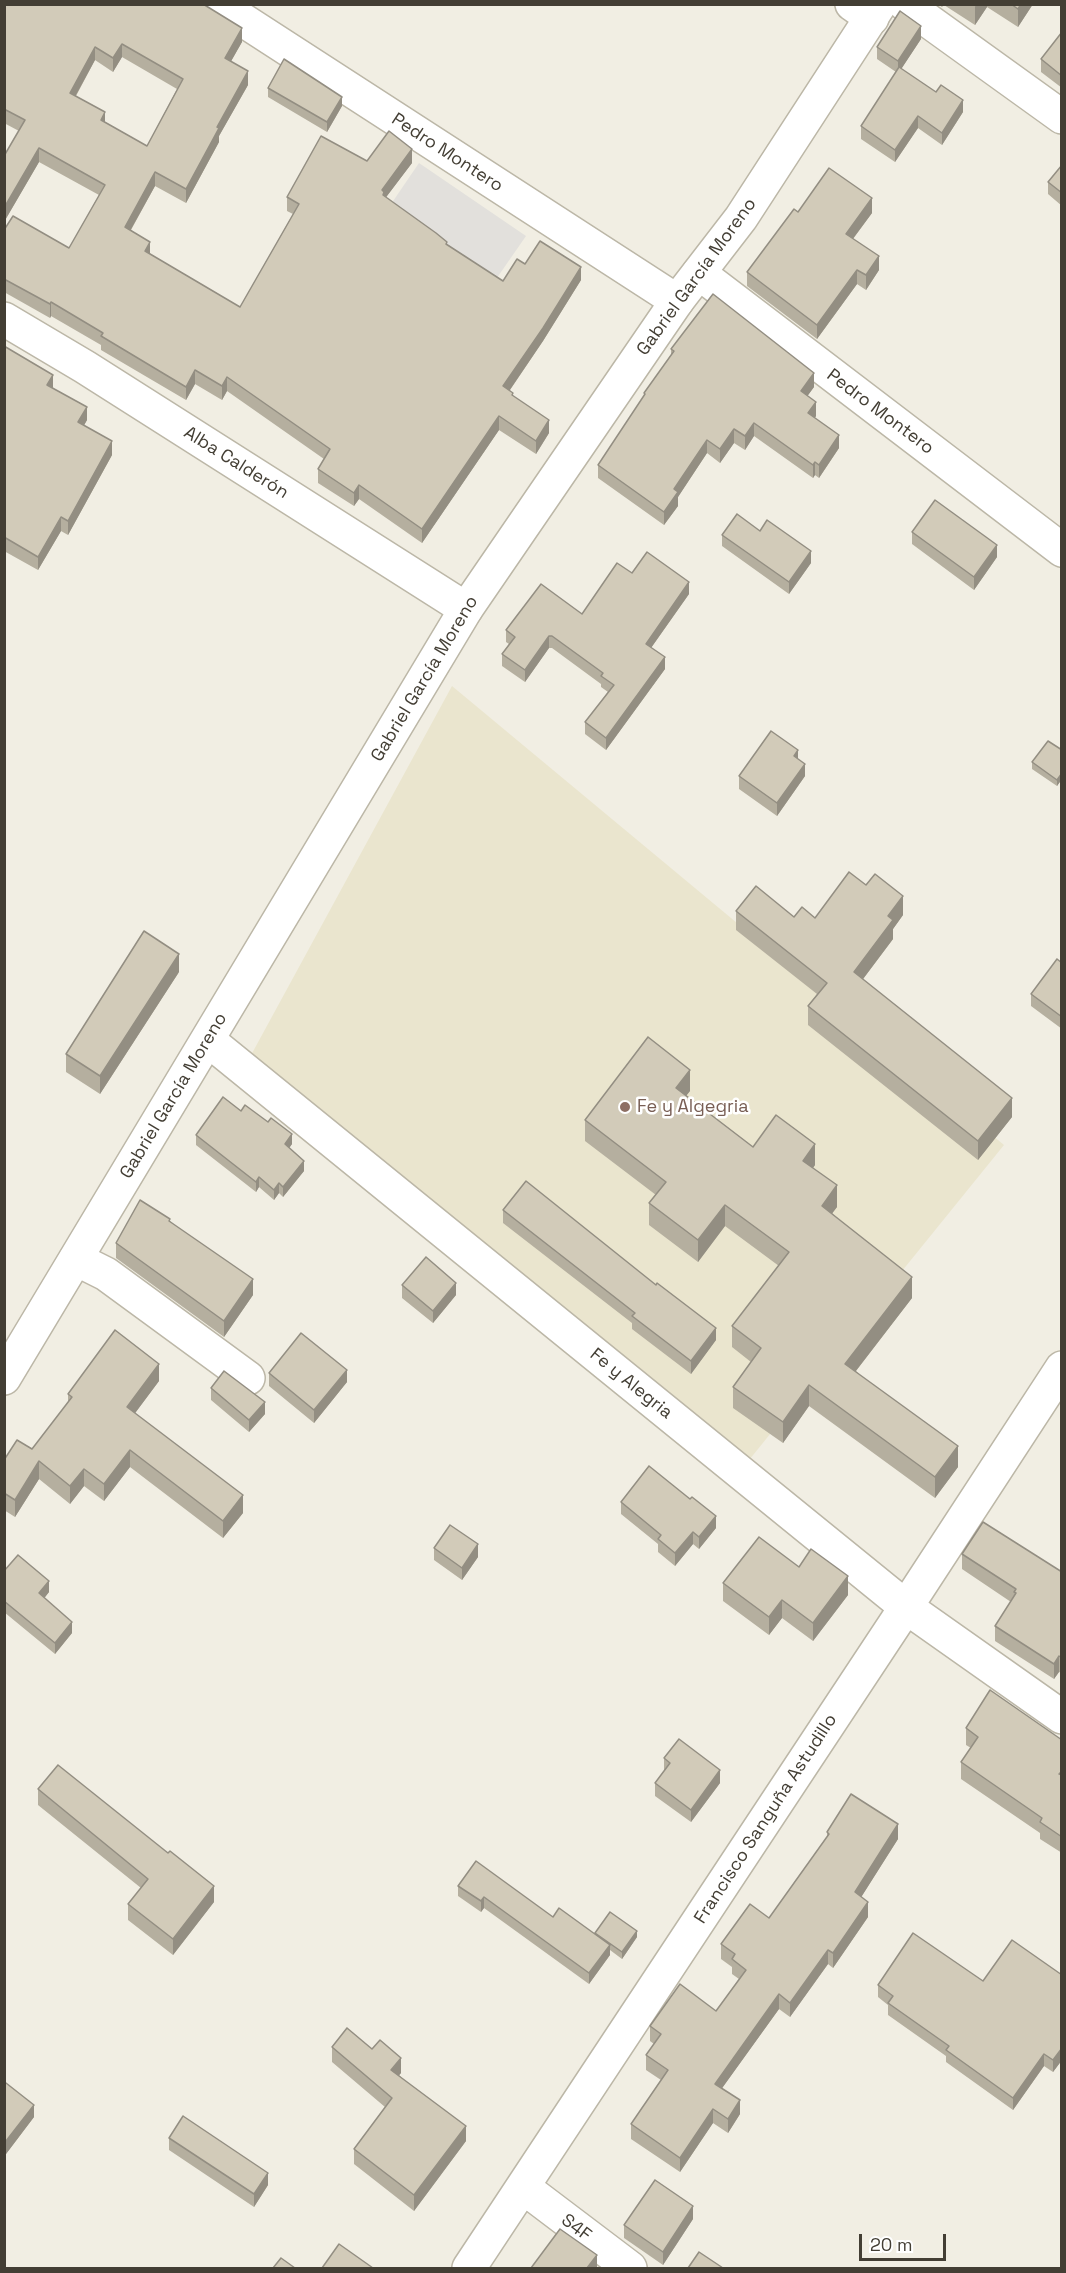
<!DOCTYPE html>
<html>
<head>
<meta charset="utf-8">
<style>
	body { margin:0 }
	#map { position:relative; width:1066px; height:2273px; overflow:hidden; background:#f1eee3; font-family:"Space Grotesk",sans-serif }
	canvas { display:block }
	.frame { position:absolute; inset:0; border:6px solid #433e34; pointer-events:none }
	.scale { position:absolute; left:859px; top:2234px; width:87px; height:27px; box-sizing:border-box; border:3px solid #433e34; border-top:0; padding-left:8px; font-size:18px; line-height:21px; white-space:nowrap; color:#433e34; -webkit-text-stroke:4px #fff; paint-order:stroke }
</style>
</head>
<body>
<div id="map">
<canvas width="1066" height="2273"></canvas>
<div class="frame"></div>
<div class="scale">20 m</div>
</div>
<script>
const ctx = document.querySelector('canvas').getContext('2d');
ctx.lineJoin = 'round';
function paint(path, color) { ctx.fillStyle = color; ctx.fill(path, 'evenodd'); }
const poly = rows => new Path2D(rows.map(r => 'M' + r).join(''));
function stroke(path, color, width, dash) { ctx.strokeStyle = color; ctx.lineWidth = width; ctx.lineCap = dash ? 'butt' : 'round'; ctx.setLineDash(dash || []); ctx.stroke(path); }
function label(font, color, halo, rows, align = 'center') {
  ctx.font = font + ' "Space Grotesk",sans-serif'; ctx.lineWidth = 5; ctx.setLineDash([]); ctx.textBaseline = 'middle'; ctx.strokeStyle = halo; ctx.fillStyle = color; for (const [text, x, y, turn = 0] of rows) {
    ctx.save(); ctx.translate(x, y); ctx.rotate((+turn || 0) * Math.PI / 180); ctx.textAlign = isNaN(turn) ? turn : align; if (halo) ctx.strokeText(text, 0, 0); ctx.fillText(text, 0, 0); ctx.restore();
  }
}
const education = poly([
	[452,686,1004,1145,741,1470,244,1068]
]);
const parking = poly([
	[419,163,526,236,492,285,387,210]
]);
const minor = poly([
	[218,4,677,301],
	[852,4,872,18],
	[905,4,1062,117],
	[699,273,1062,550],
	[4,319,85,367,466,609],
	[208,1040,906,1607,1062,1717],
	[76,1259,106,1274,248,1378],
	[523,2187,630,2268],
	[469,2268,906,1607,1062,1368]
]);
const tertiary = poly([
	[4,1378,466,609,677,301,741,218,880,4]
]);
const wall = poly([
	[4,4,242,42,231,61,248,85,219,136,219,142,186,203,155,186,131,230,150,254,240,307,293,214,287,211,287,197,367,161,412,163,386,197,447,245,503,281,525,264,581,280,543,341,510,390,513,397,549,433,536,454,499,430,422,543,359,499,354,506,318,483,318,469,324,459,227,391,222,400,195,384,186,400,101,350,101,345,51,316,50,318,4,292,4,230,69,248,99,195,39,162,4,222,4,156,19,131,4,123],
	[122,57,177,89,147,146,105,122,76,96,95,60,113,72],
	[938,4,1033,4,1018,27,987,7,975,25,944,5,942,7],
	[1062,32,1062,88,1041,72,1041,59],
	[921,39,901,69,963,112,942,145,918,128,895,162,861,139,861,126,896,72,877,59,877,47],
	[268,88,342,106,327,132,268,97],
	[1062,165,1062,206,1048,194,1048,182],
	[798,212,872,213,853,239,879,270,866,290,857,284,817,339,747,286,747,272],
	[4,346,53,388,87,420,84,425,112,455,68,535,61,531,38,570,4,551],
	[671,349,814,387,807,396,816,416,815,418,839,448,819,478,815,475,813,478,754,436,745,450,734,443,720,463,707,453,678,497,678,506,664,525,598,478,598,465,644,397,644,393,671,355],
	[760,531,811,563,789,594,722,546,722,535],
	[912,532,997,557,974,590,912,544],
	[632,573,689,594,651,648,665,669,606,750,585,734,585,722,608,692,601,687,601,684,552,648,549,648,525,682,502,666,502,654,509,644,506,642,506,630,582,614],
	[1062,750,1062,779,1057,786,1032,769,1032,762],
	[798,759,805,776,777,816,739,789,739,776],
	[736,911,815,918,903,915,893,929,893,939,863,979,1012,1117,978,1160,808,1025,808,1006,817,994,736,930],
	[1062,963,1062,1029,1031,1006,1031,994],
	[179,972,100,1094,66,1072,66,1054],
	[690,1091,686,1095,753,1147,815,1165,813,1168,837,1207,832,1213,912,1298,856,1371,958,1467,935,1498,809,1406,783,1443,733,1408,733,1387,751,1362,732,1347,732,1326,779,1266,725,1226,698,1262,649,1225,649,1203,656,1195,585,1141,585,1120],
	[241,1111,292,1144,289,1148,304,1171,283,1197,279,1193,274,1200,259,1187,256,1192,196,1145,196,1135],
	[503,1210,716,1340,691,1374,632,1329,632,1323,503,1223],
	[170,1221,253,1295,224,1337,116,1258,116,1243],
	[402,1285,456,1295,433,1323,402,1298],
	[269,1373,347,1382,314,1423,269,1386],
	[159,1381,135,1413,243,1513,223,1538,130,1467,104,1501,84,1486,70,1504,39,1479,15,1517,4,1510,4,1460,32,1449,68,1403,68,1394],
	[211,1388,265,1414,249,1432,211,1400],
	[621,1502,716,1528,699,1549,693,1544,675,1566,658,1552,658,1544,621,1514],
	[434,1548,478,1557,462,1580,434,1560],
	[962,1554,1062,1572,1062,1673,1059,1672,1054,1679,995,1641,995,1626,1011,1602,962,1569],
	[799,1567,848,1595,813,1641,782,1618,769,1635,723,1601,723,1583],
	[4,1571,49,1592,44,1598,72,1633,55,1654,4,1612],
	[966,1728,1062,1740,1062,1853,1040,1839,1040,1833,961,1779,961,1762,971,1748,966,1745],
	[664,1758,720,1783,691,1822,655,1796,655,1783,664,1771],
	[38,1789,168,1853,214,1902,173,1955,128,1920,128,1904,141,1888,38,1805],
	[827,1832,898,1839,861,1897,868,1917,833,1968,828,1964,790,2017,779,2009,722,2088,740,2114,728,2133,713,2123,680,2172,631,2139,631,2124,661,2080,646,2070,646,2055,654,2044,650,2041,650,2026,716,2011,739,1979,732,1974,732,1967,721,1959,721,1944,769,1918,827,1837],
	[458,1886,553,1917,595,1934,637,1937,622,1959,610,1950,610,1955,589,1984,484,1908,481,1912,458,1896],
	[1062,1975,1062,2060,1053,2072,1044,2066,1013,2110,946,2062,946,2056,888,2015,888,2005,878,1997,878,1985,983,1981],
	[332,2047,401,2073,399,2075,466,2141,414,2211,354,2164,354,2149,385,2107,332,2062],
	[4,2084,34,2117,6,2154,4,2152],
	[169,2138,268,2185,254,2207,169,2150],
	[693,2219,663,2265,624,2238,624,2225]
]);
const shadedWall = poly([
	[976,4,987,4,987,7,975,25,975,7],
	[1021,4,1033,4,1018,27,1018,9],
	[921,26,921,39,898,74,898,61],
	[242,28,242,42,225,72,225,58],
	[122,44,122,57,113,72,113,58],
	[95,47,95,60,70,106,70,93],
	[248,71,248,85,219,136,219,142,186,203,186,189,217,127],
	[342,97,342,106,327,132,327,122],
	[963,100,963,112,942,145,942,133],
	[105,112,105,126,101,120],
	[918,116,918,128,895,162,895,150],
	[39,148,39,162,4,222,4,208],
	[412,149,412,163,384,200,382,190],
	[155,172,155,186,125,240,125,227],
	[872,198,872,213,846,248,846,234],
	[150,242,150,256,145,251],
	[879,256,879,270,866,290,866,275],
	[581,267,581,280,543,341,503,400,503,386],
	[857,270,857,284,817,339,817,325],
	[51,302,51,316,50,318,50,304],
	[195,370,195,384,186,400,186,387],
	[814,373,814,387,801,405,801,391],
	[53,375,53,388,47,385],
	[227,377,227,391,222,400,222,386],
	[816,402,816,416,808,427,808,413],
	[87,407,87,420,78,436,78,422],
	[499,416,499,430,422,543,422,529],
	[549,420,549,433,536,454,536,441],
	[754,423,754,436,745,450,745,436],
	[734,429,734,443,720,463,720,449],
	[839,435,839,448,819,478,819,465],
	[707,440,707,453,678,497,678,506,664,525,664,512,674,489],
	[112,441,112,455,68,535,68,521],
	[815,462,815,475,813,478,813,465],
	[359,485,359,499,354,506,354,493],
	[61,517,61,531,38,570,38,557],
	[997,545,997,557,974,590,974,577],
	[811,551,811,563,789,594,789,582],
	[689,582,689,594,646,655,646,644],
	[549,636,549,648,525,682,525,670],
	[665,657,665,669,606,750,606,738],
	[798,750,798,762,794,756],
	[805,764,805,776,777,816,777,803],
	[1062,773,1062,779,1057,786,1057,780],
	[903,896,903,915,893,929,893,939,854,991,854,972,888,916],
	[179,954,179,972,100,1094,100,1076],
	[690,1070,690,1091,676,1109,676,1088],
	[1012,1098,1012,1117,978,1160,978,1141],
	[292,1134,292,1144,285,1154,285,1144],
	[815,1144,815,1165,803,1182,803,1161],
	[304,1161,304,1171,283,1197,283,1187],
	[259,1177,259,1187,256,1192,256,1182],
	[279,1183,279,1193,274,1200,274,1190],
	[837,1185,837,1207,822,1227,822,1206],
	[725,1205,725,1226,698,1262,698,1240],
	[912,1277,912,1298,845,1385,845,1364],
	[253,1279,253,1295,224,1337,224,1321],
	[456,1283,456,1295,433,1323,433,1311],
	[716,1328,716,1340,691,1374,691,1361],
	[159,1364,159,1381,127,1424,127,1407],
	[347,1370,347,1382,314,1423,314,1410],
	[809,1385,809,1406,783,1443,783,1422],
	[265,1402,265,1414,249,1432,249,1420],
	[958,1446,958,1467,935,1498,935,1477],
	[130,1450,130,1467,104,1501,104,1484],
	[39,1461,39,1479,15,1517,15,1500],
	[84,1469,84,1486,70,1504,70,1486],
	[243,1495,243,1513,223,1538,223,1521],
	[716,1516,716,1528,699,1549,699,1537],
	[693,1532,693,1544,675,1566,675,1553],
	[478,1544,478,1557,462,1580,462,1568],
	[848,1576,848,1595,813,1641,813,1623],
	[49,1581,49,1592,39,1605,39,1593],
	[782,1600,782,1618,769,1635,769,1617],
	[72,1622,72,1633,55,1654,55,1643],
	[1059,1656,1059,1672,1054,1679,1054,1664],
	[720,1770,720,1783,691,1822,691,1810],
	[898,1824,898,1839,855,1907,855,1892],
	[214,1886,214,1902,173,1955,173,1939],
	[484,1897,484,1908,481,1912,481,1901],
	[868,1902,868,1917,833,1968,833,1953],
	[637,1931,637,1937,622,1959,622,1952],
	[610,1945,610,1955,589,1984,589,1973],
	[828,1950,828,1964,790,2017,790,2003],
	[779,1994,779,2009,715,2098,715,2084],
	[1062,2048,1062,2060,1053,2072,1053,2060],
	[1044,2054,1044,2066,1013,2110,1013,2098],
	[401,2058,401,2073,391,2085,391,2070],
	[740,2100,740,2114,728,2133,728,2119],
	[34,2105,34,2117,6,2154,6,2141],
	[713,2109,713,2123,680,2172,680,2158],
	[466,2126,466,2141,414,2211,414,2195],
	[268,2173,268,2185,254,2207,254,2194],
	[693,2206,693,2219,663,2265,663,2252],
	[597,2255,597,2267,596,2268,587,2268]
]);
const building = poly([
	[4,4,203,4,242,28,225,58,248,71,217,127,219,128,186,189,155,172,125,227,150,242,145,251,240,307,299,204,287,197,321,136,367,161,389,131,412,149,382,190,384,192,383,195,436,233,447,242,446,244,503,281,517,259,525,264,540,241,581,267,543,328,503,386,513,393,512,395,549,420,536,441,499,416,422,529,359,485,354,493,318,469,330,449,227,377,222,386,195,370,186,387,101,336,103,333,51,302,50,304,4,279,4,230,13,216,69,248,105,185,39,148,4,208,4,156,25,120,4,109,4,4],
	[122,44,183,79,147,146,101,120,105,112,70,93,95,47,113,58,122,44],
	[1011,4,1021,4,1018,9,1011,4],
	[900,11,921,26,898,61,877,47,900,11],
	[1062,32,1062,76,1041,59,1062,32],
	[284,59,342,97,327,122,268,88,284,59],
	[899,67,936,92,941,85,963,100,942,133,918,116,895,150,861,126,899,67],
	[1062,165,1062,193,1048,182,1062,165],
	[829,168,872,198,846,234,879,256,866,275,857,270,817,325,747,272,794,209,798,212,829,168],
	[713,294,814,373,801,391,816,402,808,413,839,435,819,465,815,462,813,465,754,423,745,436,734,429,720,449,707,440,674,489,678,492,664,512,598,465,645,394,644,393,674,351,671,349,713,294],
	[4,346,53,375,47,385,87,407,78,422,112,441,68,521,61,517,38,557,4,537,4,346],
	[935,500,997,545,974,577,912,532,935,500],
	[737,514,760,531,767,520,811,551,789,582,722,535,737,514],
	[647,552,689,582,646,644,665,657,606,738,585,722,614,685,601,676,603,673,552,636,549,636,525,670,502,654,515,637,506,630,541,584,582,614,617,563,632,573,647,552],
	[771,731,798,750,794,756,805,764,777,803,739,776,771,731],
	[1048,741,1062,750,1062,773,1057,780,1032,762,1048,741],
	[849,872,866,885,875,874,903,896,888,916,893,920,854,972,1012,1098,978,1141,808,1006,827,983,736,911,756,886,794,917,802,907,815,918,849,872],
	[144,931,179,954,100,1076,66,1054,144,931],
	[1057,959,1062,963,1062,1017,1031,994,1057,959],
	[648,1037,690,1070,676,1088,753,1147,776,1115,815,1144,803,1161,837,1185,822,1206,912,1277,845,1364,958,1446,935,1477,809,1385,783,1422,733,1387,761,1348,732,1326,789,1252,725,1205,698,1240,649,1203,666,1182,585,1120,648,1037],
	[223,1097,241,1111,245,1105,268,1122,271,1118,292,1134,285,1144,304,1161,283,1187,279,1183,274,1190,259,1177,256,1182,196,1135,223,1097],
	[526,1181,656,1285,657,1283,716,1328,691,1361,632,1316,635,1313,503,1210,526,1181],
	[140,1200,170,1219,169,1221,253,1279,224,1321,116,1243,140,1200],
	[426,1257,456,1283,433,1311,402,1285,426,1257],
	[115,1330,159,1364,127,1407,243,1495,223,1521,130,1450,104,1484,84,1469,70,1486,39,1461,15,1500,4,1493,4,1460,17,1440,32,1449,72,1397,68,1394,115,1330],
	[301,1333,347,1370,314,1410,269,1373,301,1333],
	[224,1371,265,1402,249,1420,211,1388,224,1371],
	[649,1466,690,1499,692,1497,716,1516,699,1537,693,1532,675,1553,658,1539,661,1535,621,1502,649,1466],
	[983,1522,1062,1572,1062,1658,1059,1656,1054,1664,995,1626,1016,1593,1014,1592,1016,1589,962,1554,983,1522],
	[450,1525,478,1544,462,1568,434,1548,450,1525],
	[759,1537,799,1567,811,1549,848,1576,813,1623,782,1600,769,1617,723,1583,759,1537],
	[18,1555,49,1581,39,1593,72,1622,55,1643,4,1601,4,1571,18,1555],
	[990,1690,1062,1740,1062,1771,1059,1774,1062,1775,1062,1837,1040,1822,1042,1818,961,1762,978,1737,966,1728,990,1690],
	[679,1739,720,1770,691,1810,655,1783,670,1763,664,1758,679,1739],
	[58,1765,168,1853,170,1851,214,1886,173,1939,128,1904,148,1879,38,1789,58,1765],
	[851,1794,898,1824,855,1892,868,1902,833,1953,828,1950,790,2003,779,1994,715,2084,740,2100,728,2119,713,2109,680,2158,631,2124,668,2070,646,2055,661,2034,650,2026,680,1984,716,2011,746,1970,732,1959,735,1954,721,1944,750,1904,769,1918,829,1834,827,1832,851,1794],
	[476,1861,553,1917,559,1908,610,1945,589,1973,484,1897,481,1901,458,1886,476,1861],
	[610,1912,637,1931,622,1952,595,1933,610,1912],
	[913,1933,983,1981,1012,1940,1062,1975,1062,2048,1053,2060,1044,2054,1013,2098,946,2050,949,2046,888,2003,893,1996,878,1985,913,1933],
	[347,2028,372,2049,380,2040,401,2058,391,2070,466,2126,414,2195,354,2149,392,2098,332,2047,347,2028],
	[6,2083,34,2105,6,2141,4,2140,4,2084,6,2083],
	[183,2116,268,2173,254,2194,169,2138,183,2116],
	[655,2180,693,2206,663,2252,624,2225,655,2180],
	[560,2229,597,2255,587,2268,531,2268,560,2229],
	[339,2244,373,2268,322,2268,339,2244],
	[699,2252,723,2268,688,2268,699,2252],
	[281,2258,295,2268,273,2268,281,2258]
]);
const markers = [
	[625,1107,6,"#8d6e63"]
];
const streetNames = [
	["Pedro Montero",447,153,33],
	["Gabriel García Moreno",697,277,-54],
	["Pedro Montero",880,412,37],
	["Alba Calderón",236,463,32],
	["Gabriel García Moreno",425,679,-59],
	["Gabriel García Moreno",174,1096,-59],
	["Fe y Alegria",631,1384,39],
	["Francisco Sanguña Astudillo",766,1819,-57],
	["S4F",576,2228,37]
];
const educationNames = [
	["Fe y Algegria",637,1107]
];
paint(education, '#eae5ce');
paint(parking, '#e2e0dc');
stroke(minor, '#bcb7a7', 36);
stroke(tertiary, '#bcb7a7', 36);
stroke(minor, '#fff', 33);
stroke(tertiary, '#fff', 33);
paint(wall, '#b5af9f');
paint(shadedWall, '#938e82');
paint(building, '#d2cbb9');
stroke(building, '#938e82', 1.5);
for (const [x, y, r, color] of markers) { const dot = new Path2D(); dot.arc(x, y, r, 0, 2 * Math.PI); ctx.fillStyle = color; ctx.fill(dot); stroke(dot, '#fff', 2); }
label('18px', '#433e34', '#fff', streetNames);
label('18px', '#785e54', '#fff', educationNames, 'left');
</script>
</body>
</html>
